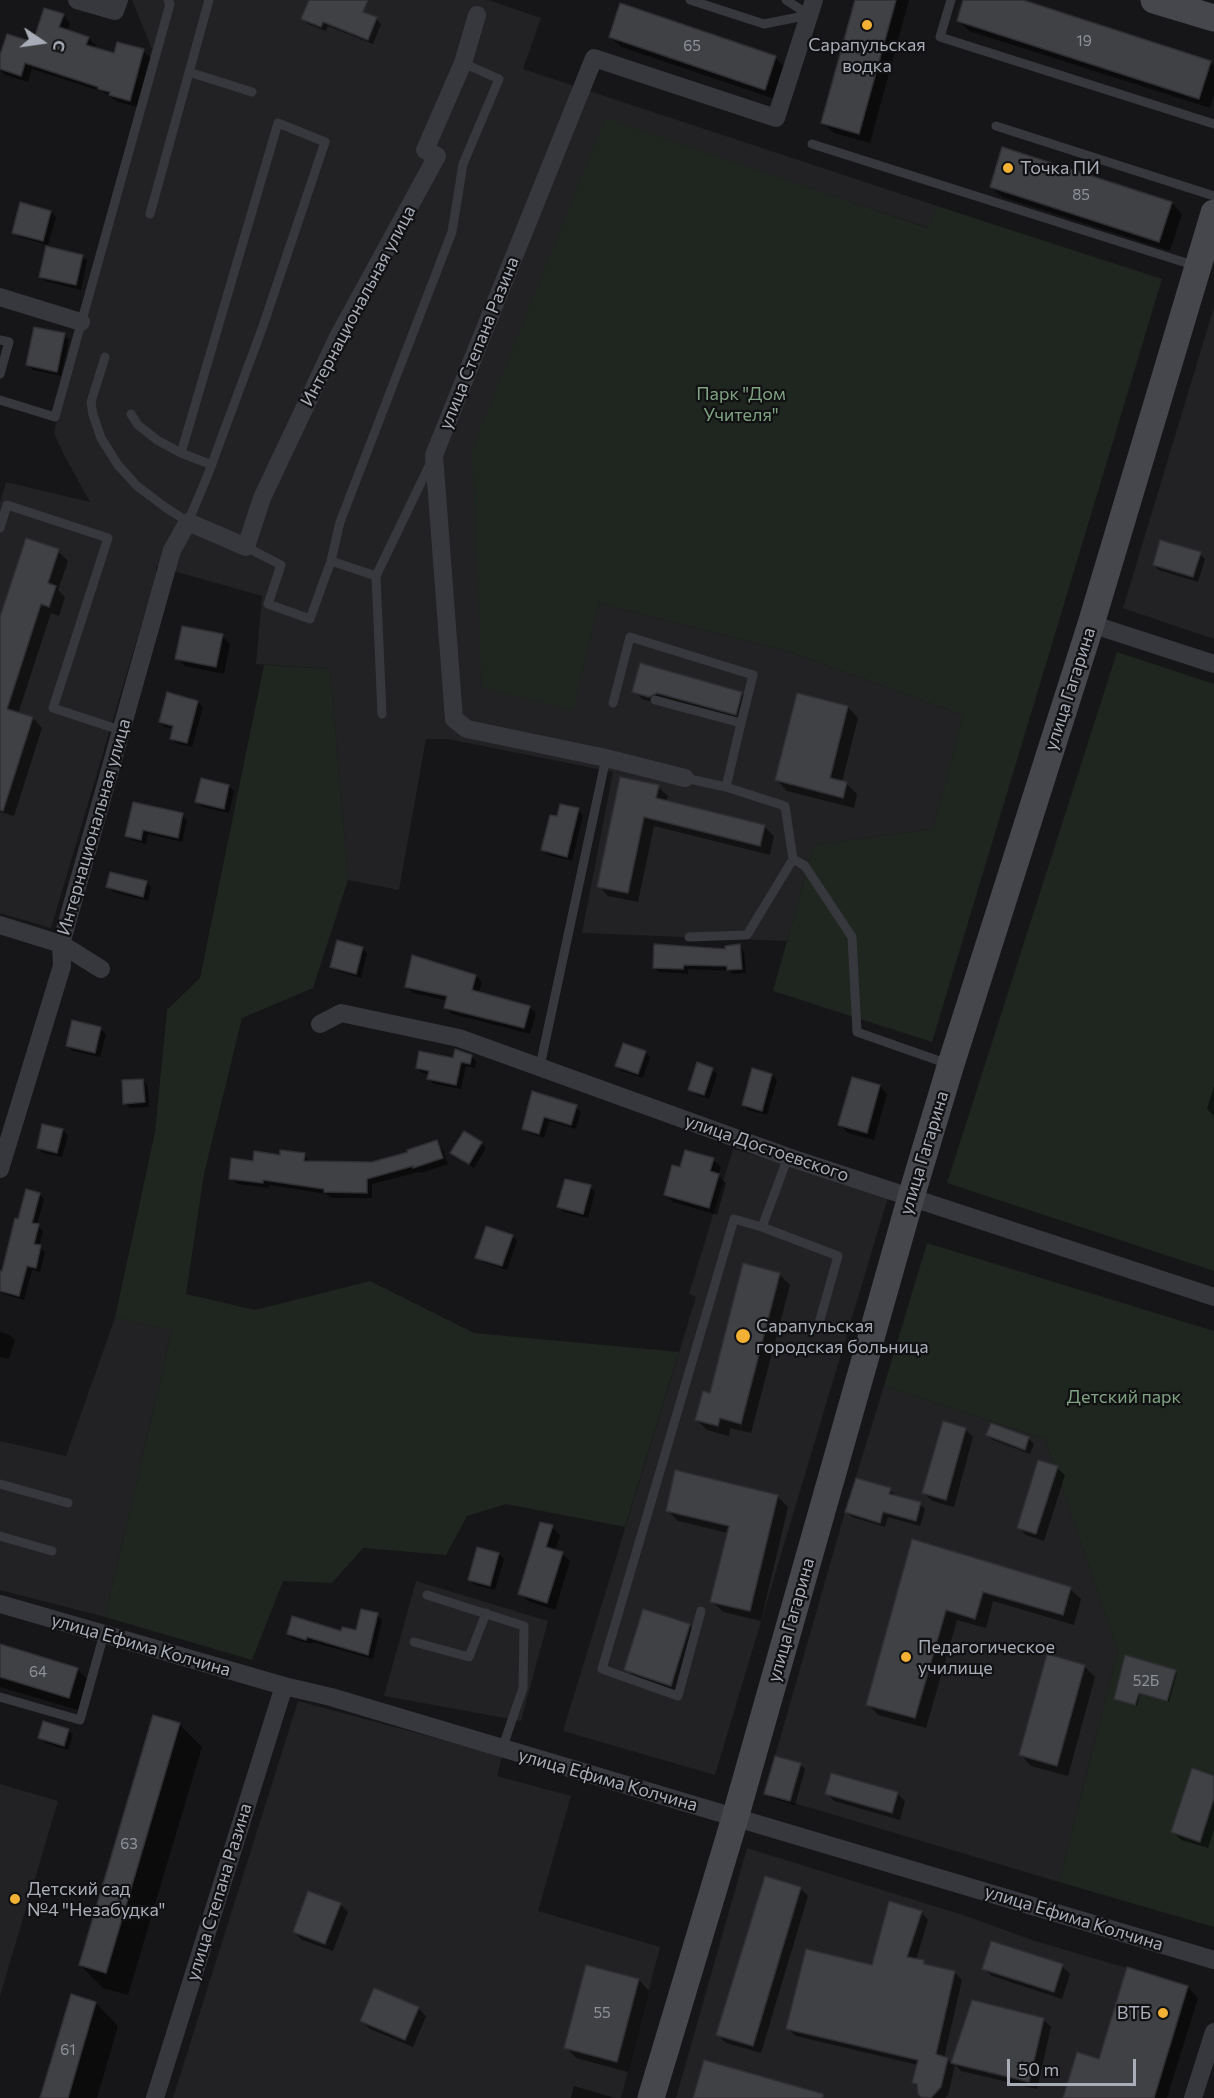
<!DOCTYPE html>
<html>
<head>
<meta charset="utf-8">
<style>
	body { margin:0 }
	#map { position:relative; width:1214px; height:2098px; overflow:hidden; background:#161618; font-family:Commissioner,sans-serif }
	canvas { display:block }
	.north { position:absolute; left:12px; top:12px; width:60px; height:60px; -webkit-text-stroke:4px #111113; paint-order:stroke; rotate:103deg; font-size:16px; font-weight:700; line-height:24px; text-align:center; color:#a8adb8 }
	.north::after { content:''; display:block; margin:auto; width:21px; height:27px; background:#a8adb8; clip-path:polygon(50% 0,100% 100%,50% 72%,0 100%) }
	.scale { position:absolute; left:1007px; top:2059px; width:129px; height:27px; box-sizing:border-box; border:3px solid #a8adb8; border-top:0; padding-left:8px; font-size:18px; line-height:21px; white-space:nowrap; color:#a8adb8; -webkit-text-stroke:4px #111113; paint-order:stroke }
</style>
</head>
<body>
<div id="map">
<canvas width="1214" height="2098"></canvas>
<div class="north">С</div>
<div class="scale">50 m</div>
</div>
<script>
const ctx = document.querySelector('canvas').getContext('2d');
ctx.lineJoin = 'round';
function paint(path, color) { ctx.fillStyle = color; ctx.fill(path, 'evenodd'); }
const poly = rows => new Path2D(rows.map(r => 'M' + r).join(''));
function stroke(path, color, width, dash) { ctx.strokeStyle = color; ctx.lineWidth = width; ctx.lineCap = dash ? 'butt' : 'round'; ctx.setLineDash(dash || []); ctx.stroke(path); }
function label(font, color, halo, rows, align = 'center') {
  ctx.font = font + ' Commissioner,sans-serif'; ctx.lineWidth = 4.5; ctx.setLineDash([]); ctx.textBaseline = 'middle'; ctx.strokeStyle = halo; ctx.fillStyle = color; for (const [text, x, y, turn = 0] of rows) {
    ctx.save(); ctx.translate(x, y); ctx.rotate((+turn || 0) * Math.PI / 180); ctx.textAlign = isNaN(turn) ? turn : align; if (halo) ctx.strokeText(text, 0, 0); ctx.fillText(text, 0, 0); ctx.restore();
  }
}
const built = poly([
	[132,0,488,0,541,18,523,69,937,206,929,228,605,119,572,710,599,603,790,652,963,715,933,829,814,845,787,941,582,933,613,772,448,739,426,739,399,890,348,880,330,669,256,664,262,596,156,566,156,575,51,928,0,913,0,502,6,482,90,502,63,453,54,433,70,354,152,49],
	[1214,307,1214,639,1123,608],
	[733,1149,889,1194,715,1775,563,1731,696,1297,689,1294],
	[115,1318,172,1330,105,1617,0,1590,0,1441,66,1456],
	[884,1386,1045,1439,1118,1651,1059,1882,764,1794,845,1512],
	[416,1581,548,1621,521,1721,384,1696],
	[298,1701,502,1756,497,1776,571,1796,538,1911,660,1947,621,2098,173,2098],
	[0,1784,58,1801,0,1996],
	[747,1848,966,1916,1035,1941,1188,1986,1154,2098,676,2098]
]);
const green = poly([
	[605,118,928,228,937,206,1162,279,932,1042,773,991,814,845,933,829,963,715,790,652,599,603,573,710,482,688,472,450],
	[1117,652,1214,684,1214,1271,947,1183],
	[264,665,330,669,348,880,313,988,242,1018,204,1174,186,1294,255,1310,370,1281,474,1333,679,1352,625,1527,506,1504,467,1516,446,1555,363,1548,332,1583,283,1581,252,1660,105,1617,172,1330,115,1318,155,1132,167,1010,200,978],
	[927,1243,1214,1331,1214,1927,1059,1882,1118,1651,1045,1439,884,1386]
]);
const shadow = poly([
	[311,0,338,0,363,10,369,16,376,19,381,24,373,44,328,26,326,31,308,24,303,19],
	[857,0,909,0,870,143,834,133,823,123],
	[965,0,1018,0,1210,62,1214,66,1214,95,1210,108,969,31,958,20],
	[63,15,70,23,67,31,88,38,96,45,94,49,115,55,143,51,151,58,137,107,118,102,103,92,32,69,28,82,5,75,0,70,0,60,34,44],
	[610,36,775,58,786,68,775,99,621,47],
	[991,187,1172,203,1182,214,1170,251,1002,197],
	[51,212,56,217,47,248,82,256,87,261,81,290,45,281,40,276,48,245,19,237,14,232],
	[64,335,69,340,61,376,33,370,28,365],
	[58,551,68,561,58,590,65,597,59,616,51,613,18,714,33,718,42,728,14,816,0,812,0,622],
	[1200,554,1205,559,1198,582,1159,570,1154,565],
	[222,636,230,644,224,674,185,666,177,658],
	[634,691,741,693,749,701,744,722,658,704,642,699],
	[198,702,203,707,192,747,176,743,171,738,174,729,165,727,160,722],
	[848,707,858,718,842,782,846,783,857,794,854,808,787,791,777,780],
	[229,786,234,791,229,813,202,807,197,802],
	[658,787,668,796,666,802,764,826,774,836,770,855,654,826,638,902,608,896,599,886],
	[578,810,583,815,572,861,548,855,543,850,558,818],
	[182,815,187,820,182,842,148,834,146,844,132,840,127,836],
	[146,882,151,887,148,901,113,892,108,887],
	[739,946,744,951,746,973,733,974,730,971,688,969,688,974,659,972,654,967],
	[362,948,367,953,361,978,337,971,332,966],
	[476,976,482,982,479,993,530,1007,536,1014,530,1034,452,1014,446,1007,448,1001,413,993,406,986],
	[101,1029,106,1034,100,1057,73,1051,68,1046],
	[645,1052,650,1057,643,1078,621,1071,616,1066],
	[471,1056,476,1061,475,1068,466,1066,461,1089,434,1084,429,1079,430,1075,422,1073,417,1068],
	[712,1069,717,1074,709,1099,695,1094,690,1089],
	[772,1075,777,1080,767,1115,748,1110,743,1105],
	[143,1081,148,1086,149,1107,130,1108,125,1103],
	[880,1086,887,1094,874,1140,848,1133,840,1125],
	[1214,1086,1214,1116,1207,1109],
	[533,1093,576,1107,581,1112,576,1129,549,1121,544,1138,528,1133,523,1128],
	[63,1130,68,1135,62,1157,43,1153,38,1148],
	[436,1142,442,1148,448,1164,421,1173,419,1172,372,1184,372,1198,331,1198,327,1194,269,1185,269,1188,237,1184,231,1178,254,1163,281,1156,304,1155,310,1163,373,1163,410,1153],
	[481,1143,486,1148,474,1168,452,1153],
	[713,1160,721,1167,718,1176,726,1183,717,1215,673,1202,665,1195,681,1169],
	[590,1187,595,1192,588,1218,564,1212,559,1207],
	[39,1194,44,1199,37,1225,43,1231,39,1246,45,1252,40,1272,32,1270,24,1300,0,1293,0,1276],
	[512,1236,517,1241,507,1270,482,1262,477,1257],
	[779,1274,790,1285,751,1433,730,1428,729,1436,707,1430,697,1420],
	[0,1332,10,1335,15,1340,9,1359,0,1357],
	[991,1425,1029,1439,1034,1444,1030,1454,993,1440,988,1435],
	[965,1429,973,1437,954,1507,932,1501,924,1493],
	[1057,1468,1065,1475,1044,1541,1026,1535,1019,1528],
	[890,1490,895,1495,894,1497,920,1504,925,1509,920,1526,888,1517,885,1527,852,1517,847,1512],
	[777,1496,788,1507,761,1621,723,1612,712,1601,728,1533,678,1521,667,1510],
	[552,1527,560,1535,555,1551,562,1554,570,1561,555,1610,528,1601,520,1593],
	[913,1541,1070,1589,1081,1599,1074,1625,993,1601,986,1628,957,1620,926,1728,878,1715,868,1704],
	[499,1554,504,1559,495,1590,475,1585,470,1580],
	[377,1615,382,1620,373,1659,312,1642,311,1644,293,1639,288,1634,357,1632],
	[690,1625,697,1633,679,1693,634,1677,626,1669],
	[0,1646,77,1669,93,1685,84,1712,0,1687],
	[1084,1666,1095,1677,1068,1776,1031,1766,1021,1755],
	[1175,1671,1177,1673,1169,1702,1140,1694,1137,1706,1116,1698],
	[179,1724,202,1747,128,1995,103,1988,80,1965],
	[68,1730,73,1735,68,1750,45,1743,40,1738],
	[800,1764,805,1769,795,1805,771,1798,766,1793],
	[1214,1777,1214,1829,1208,1848,1181,1840,1173,1832],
	[827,1793,897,1793,905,1801,900,1820,834,1801],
	[800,1888,808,1896,761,2053,726,2043,718,2035],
	[340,1904,348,1912,333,1951,302,1940,294,1932],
	[921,1912,928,1920,916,1960,924,1962,929,1967,954,1972,962,1980,944,2058,953,2064,973,2002,1043,2019,1051,2027,1037,2089,961,2071,955,2065,948,2095,945,2098,924,2098,914,2082,918,2065,796,2036,788,2029,873,1967],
	[1062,1966,1070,1974,1062,1999,992,1976,984,1969],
	[639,1980,649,1991,628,2072,576,2058,566,2047],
	[1188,1987,1198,1998,1167,2098,1066,2098],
	[375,1990,418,2008,426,2016,413,2047,370,2029,362,2021],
	[96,2003,118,2026,97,2098,42,2098],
	[574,2086,615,2098,571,2098]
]);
const building = poly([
	[309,0,368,0,363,12,377,17,368,40,323,22,321,27,301,19,309,0],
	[855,0,896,0,859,134,821,123,855,0],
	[963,0,1023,0,1211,61,1199,99,957,21,963,0],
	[620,3,776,56,765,90,609,37,620,3],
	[44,8,64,14,59,27,89,37,86,45,114,53,117,42,144,49,130,101,109,95,110,92,98,89,98,87,25,63,21,76,0,69,0,55,7,34,33,42,44,8],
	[1002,147,1172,202,1159,242,990,187,1002,147],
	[20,202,51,211,43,241,12,233,20,202],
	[46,246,83,255,76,285,39,277,46,246],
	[34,327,65,333,57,372,26,365,34,327],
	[26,538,59,549,48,583,56,586,49,607,41,604,7,709,33,717,3,811,0,810,0,617,26,538],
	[1160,540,1201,552,1193,577,1153,565,1160,540],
	[182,626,223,634,216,667,175,659,182,626],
	[640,663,742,692,736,715,657,693,649,697,632,692,640,663],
	[167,692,198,701,187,743,170,739,173,726,159,722,167,692],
	[797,693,848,706,830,778,847,782,843,798,775,780,797,693],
	[620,777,659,785,656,798,765,825,760,846,644,817,628,893,597,887,620,777],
	[201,778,229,785,224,809,195,802,201,778],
	[133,802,183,813,178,838,143,830,141,840,125,836,133,802],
	[560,804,579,808,567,857,541,850,550,815,557,816,560,804],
	[110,872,147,881,143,897,106,887,110,872],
	[337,940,363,947,356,974,330,967,337,940],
	[654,944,725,949,725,946,740,944,742,969,727,970,727,966,684,965,683,969,653,968,654,944],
	[412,955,476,975,472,990,530,1006,524,1028,444,1008,447,996,405,987,412,955],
	[72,1020,101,1027,95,1053,66,1046,72,1020],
	[623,1043,646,1051,638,1074,615,1066,623,1043],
	[455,1049,472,1055,470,1064,461,1062,456,1085,427,1079,429,1071,416,1068,419,1051,453,1058,455,1049],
	[697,1062,713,1068,704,1095,688,1090,697,1062],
	[752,1068,772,1074,762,1111,742,1105,752,1068],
	[852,1077,880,1085,867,1133,838,1125,852,1077],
	[143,1079,145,1102,123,1104,122,1080,143,1079],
	[532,1091,577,1105,571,1125,544,1117,539,1134,522,1129,532,1091],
	[42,1124,63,1129,57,1153,37,1148,42,1124],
	[464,1131,482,1142,469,1164,450,1153,464,1131],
	[437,1140,443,1158,413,1168,413,1166,367,1179,367,1193,324,1192,324,1189,263,1180,263,1183,229,1179,231,1158,253,1161,254,1151,280,1155,280,1150,305,1153,304,1161,372,1162,408,1152,407,1150,437,1140],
	[685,1150,714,1158,710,1171,719,1174,709,1208,664,1195,672,1165,680,1167,685,1150],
	[565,1179,591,1185,583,1214,557,1207,565,1179],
	[26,1189,40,1193,32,1223,39,1224,34,1244,41,1245,36,1268,27,1266,19,1296,0,1291,0,1271,2,1271,15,1218,18,1219,26,1189],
	[486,1226,513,1235,502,1266,475,1258,486,1226],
	[743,1263,780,1273,741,1424,720,1418,718,1426,695,1420,703,1391,710,1393,743,1263],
	[943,1421,966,1428,946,1500,922,1493,943,1421],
	[991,1423,1029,1437,1025,1450,986,1435,991,1423],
	[1038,1460,1058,1466,1036,1534,1017,1528,1038,1460],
	[675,1470,778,1495,750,1611,710,1602,729,1526,666,1511,675,1470],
	[856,1478,891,1488,889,1494,921,1502,916,1521,883,1512,880,1523,845,1512,856,1478],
	[540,1522,553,1525,546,1547,563,1552,547,1603,518,1594,540,1522],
	[912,1539,1071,1587,1063,1615,983,1592,975,1619,946,1610,915,1718,866,1705,912,1539],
	[477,1547,499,1553,490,1586,468,1580,477,1547],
	[361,1609,378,1613,368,1655,307,1637,306,1640,287,1634,292,1616,341,1631,342,1627,356,1630,361,1609],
	[643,1609,690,1624,671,1686,624,1670,643,1609],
	[0,1644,78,1668,69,1698,0,1677,0,1644],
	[1047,1654,1085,1665,1057,1766,1019,1755,1047,1654],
	[1125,1655,1176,1670,1167,1701,1139,1693,1135,1705,1114,1699,1125,1655],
	[153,1715,180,1723,106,1973,79,1965,153,1715],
	[43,1721,69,1729,64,1746,38,1738,43,1721],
	[775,1756,801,1763,790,1801,764,1794,775,1756],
	[1192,1768,1214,1776,1214,1798,1200,1842,1171,1832,1192,1768],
	[831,1773,898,1792,892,1813,825,1794,831,1773],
	[765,1876,801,1887,753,2046,716,2035,765,1876],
	[308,1891,341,1903,325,1944,293,1932,308,1891],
	[889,1901,922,1911,907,1957,924,1960,924,1964,955,1971,936,2054,948,2058,941,2087,931,2098,921,2097,918,2094,917,2084,912,2083,918,2060,786,2029,806,1949,872,1965,889,1901],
	[991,1941,1063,1964,1054,1992,982,1969,991,1941],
	[586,1965,639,1979,617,2062,564,2048,586,1965],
	[1127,1967,1188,1986,1154,2098,1063,2098,1077,2052,1099,2059,1127,1967],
	[374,1988,419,2007,405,2040,360,2021,374,1988],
	[71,1994,96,2002,68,2098,40,2098,71,1994],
	[972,2000,1044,2018,1029,2082,951,2063,972,2000],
	[704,2060,823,2094,823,2098,693,2098,704,2060]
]);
const lane = poly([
	[690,0,764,24,809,15],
	[786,0,809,15],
	[951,0,940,37,1214,124],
	[189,72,252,92],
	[996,126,1214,196],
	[812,144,1196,266],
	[150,214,209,0],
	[0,340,9,342,0,374],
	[105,357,91,402,93,415,101,438,118,465,137,486,165,507,188,522,207,477,263,326,325,142,278,123,181,453],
	[0,400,55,417,170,4,168,0],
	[131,414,138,425,157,440,181,453,212,465],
	[0,528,7,505,108,538,53,708,120,730],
	[246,547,281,565,268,604,310,619,331,561],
	[376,576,431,462],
	[655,700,741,723,726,787,685,778],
	[613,703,630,637,753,675,741,723],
	[382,714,376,576,331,561,340,522,452,232,463,164,499,79,463,63],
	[793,859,805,866,852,937,857,1032,948,1064],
	[689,937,747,935,793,859,785,806,726,787],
	[540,1066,606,758],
	[762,1227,838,1256,817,1330],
	[0,1484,68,1503],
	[0,1536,52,1551],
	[427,1595,524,1626,523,1688,502,1749],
	[701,1611,678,1696,602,1669,734,1219,762,1227,788,1157],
	[414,1642,469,1657,486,1613],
	[0,1697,80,1720,104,1634]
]);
const street = poly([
	[77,0,115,11,119,0],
	[0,297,81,322],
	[1091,624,1214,664],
	[685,778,606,758,467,729,454,719,434,455,594,58,776,118,814,0],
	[0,925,61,944,101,969],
	[320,1024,341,1013,459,1038,788,1157,1214,1297],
	[0,1169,62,966,61,944,172,550,188,522,246,547,262,498,338,337,437,156,425,150,463,63,477,15],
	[0,1604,284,1686,331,1697,1214,1960],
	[155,2098,284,1686],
	[1193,2098,1214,2032]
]);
const secondary = poly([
	[1154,0,1214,18],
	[651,2098,735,1818,911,1197,951,1064,1091,624,1214,213]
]);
const markers = [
	[867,25,6,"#f2b134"],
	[1008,168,6,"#f2b134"],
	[743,1336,8,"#f2b134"],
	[906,1657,6,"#f2b134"],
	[15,1899,6,"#f2b134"],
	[1163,2013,6,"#f2b134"]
];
const numberNames = [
	["19",1084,41],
	["65",692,46],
	["85",1081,195],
	["64",38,1672],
	["52Б",1146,1681],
	["63",129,1844],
	["55",602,2013],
	["61",68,2050]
];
const poiNames = [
	["Сарапульская",867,45,"center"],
	["водка",867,66,"center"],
	["Точка ПИ",1020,168],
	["Сарапульская",756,1326],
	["городская больница",756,1347],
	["Педагогическое",918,1647],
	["училище",918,1668],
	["Детский сад",27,1889],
	["№4 \"Незабудка\"",27,1910],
	["ВТБ",1151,2013,"right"]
];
const streetNames = [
	["Интернациональная улица",358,306,-62],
	["улица Степана Разина",479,343,-68],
	["улица Гагарина",1070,689,-72],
	["Интернациональная улица",94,827,-74],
	["улица Достоевского",767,1148,19],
	["улица Гагарина",924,1153,-73],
	["улица Гагарина",791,1620,-74],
	["улица Ефима Колчина",141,1645,16],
	["улица Ефима Колчина",608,1780,16],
	["улица Степана Разина",219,1892,-73],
	["улица Ефима Колчина",1074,1918,17]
];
const parkNames = [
	["Парк \"Дом",741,394],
	["Учителя\"",741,415],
	["Детский парк",1124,1397]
];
paint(built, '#222225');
paint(green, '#1e261f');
paint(shadow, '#0007');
paint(building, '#404145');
stroke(building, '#303034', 1.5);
stroke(lane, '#37383d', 9);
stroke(street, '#37383d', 18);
stroke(secondary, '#45474d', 27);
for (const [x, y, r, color] of markers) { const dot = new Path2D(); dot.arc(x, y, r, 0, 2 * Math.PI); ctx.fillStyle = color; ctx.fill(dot); stroke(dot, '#111113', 2); }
label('15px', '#8e929b', null, numberNames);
label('18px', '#a8adb8', '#111113', poiNames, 'left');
label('18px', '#a8adb8', '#111113', streetNames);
label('18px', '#7fa381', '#111113', parkNames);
</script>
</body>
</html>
